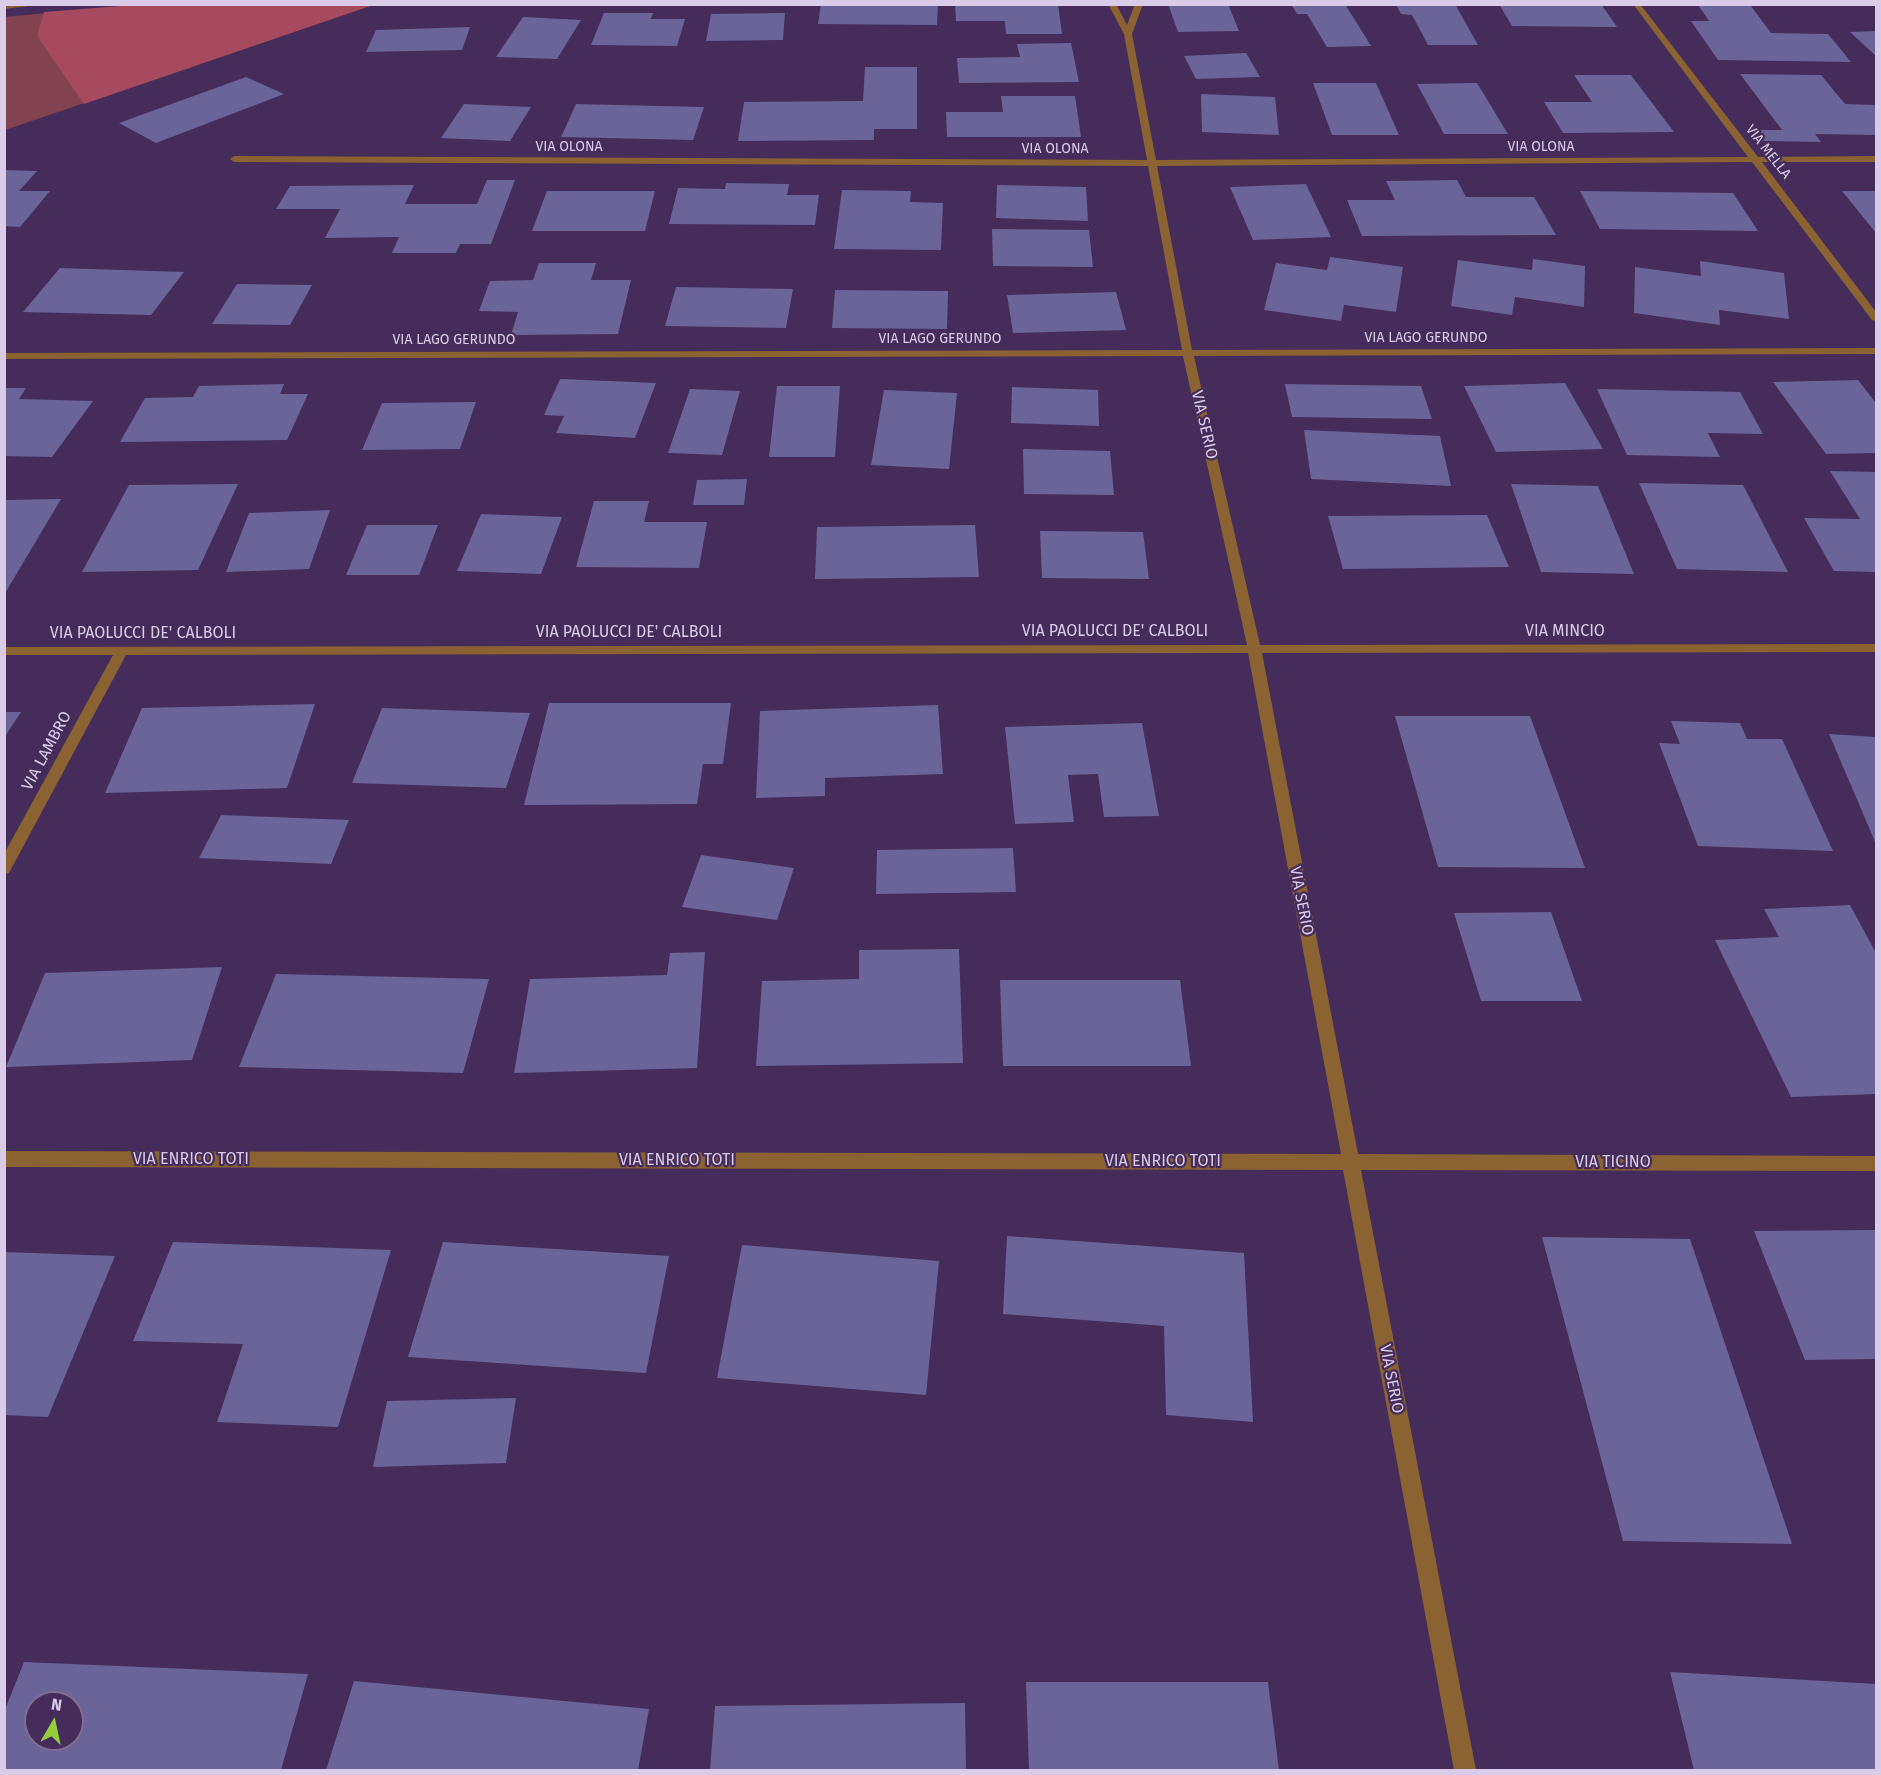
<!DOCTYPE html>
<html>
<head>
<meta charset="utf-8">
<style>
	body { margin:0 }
	#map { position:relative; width:1881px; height:1775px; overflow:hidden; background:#452c5a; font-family:"Fira Sans",sans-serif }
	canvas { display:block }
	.frame { position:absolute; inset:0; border:6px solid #dacce8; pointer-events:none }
	.north { position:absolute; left:24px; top:1691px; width:60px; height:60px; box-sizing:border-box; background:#452c5a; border:2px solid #816c93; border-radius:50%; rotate:9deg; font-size:16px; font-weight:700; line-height:24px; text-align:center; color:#dacce8 }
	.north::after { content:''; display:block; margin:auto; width:21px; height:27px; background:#95cc3a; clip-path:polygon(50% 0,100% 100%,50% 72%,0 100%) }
</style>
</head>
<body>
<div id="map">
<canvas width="1881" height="1775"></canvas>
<div class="frame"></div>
<div class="north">N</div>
</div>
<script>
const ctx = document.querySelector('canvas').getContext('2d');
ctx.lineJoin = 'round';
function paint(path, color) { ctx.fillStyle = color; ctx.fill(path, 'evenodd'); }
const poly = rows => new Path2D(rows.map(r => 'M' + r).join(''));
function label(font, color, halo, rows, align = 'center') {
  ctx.font = font + ' "Fira Sans",sans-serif'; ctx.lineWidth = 4.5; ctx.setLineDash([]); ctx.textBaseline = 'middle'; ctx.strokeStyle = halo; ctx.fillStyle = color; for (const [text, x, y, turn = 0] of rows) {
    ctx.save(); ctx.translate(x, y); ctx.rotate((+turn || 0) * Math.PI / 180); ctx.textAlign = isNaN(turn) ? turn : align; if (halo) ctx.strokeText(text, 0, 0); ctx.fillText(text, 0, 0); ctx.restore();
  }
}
const green = poly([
	[146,4,373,5,5,130,4,17]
]);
const forest = poly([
	[146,4,373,4,373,5,84,104,37,36,44,12]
]);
const building = poly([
	[821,4,938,4,937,25,818,24],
	[955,4,1058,4,1062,34,1006,34,1005,21,956,21],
	[1168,4,1228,4,1239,31,1178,32],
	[1291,4,1345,4,1371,46,1327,47,1307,14,1297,14],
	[1396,4,1455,4,1478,45,1428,45,1412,15,1401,14],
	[1499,4,1601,4,1617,27,1512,26],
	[1698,5,1751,6,1771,33,1828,34,1851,62,1718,60,1691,21,1709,21],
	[604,13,653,13,651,19,685,19,677,46,591,45],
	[785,13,783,40,706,41,711,14],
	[523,17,581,20,557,59,496,57],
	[470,27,462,50,366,52,376,30],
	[1876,31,1876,56,1850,32],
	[1071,43,1079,82,959,83,957,58,1020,57,1017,44],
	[1246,53,1260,77,1196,79,1184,56],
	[865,67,917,67,917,129,874,129,874,140,738,141,744,102,863,101],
	[1740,74,1821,75,1845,104,1876,105,1876,135,1815,134,1821,142,1763,141,1755,130,1782,130],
	[1574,75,1631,75,1674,132,1563,133,1544,102,1592,102],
	[246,77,284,94,156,143,119,123],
	[1313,83,1376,83,1399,135,1332,135],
	[1477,83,1508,134,1444,134,1417,84],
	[1201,94,1275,97,1279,135,1202,132],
	[1001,96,1075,96,1081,137,947,137,946,112,1003,112],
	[464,104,531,107,510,141,441,138],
	[576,104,704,107,693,140,561,137],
	[4,170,37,171,19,191,50,191,20,227,4,226],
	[487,180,515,180,491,244,460,244,456,253,392,253,399,237,325,238,340,209,276,209,290,186,414,185,405,204,477,204],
	[1457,180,1466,197,1534,197,1556,235,1362,236,1347,200,1395,200,1386,181],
	[726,183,789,184,787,195,819,195,815,225,669,224,678,188,725,189],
	[1306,184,1331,237,1253,240,1230,187],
	[997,185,1086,187,1088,221,996,218],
	[842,190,911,191,910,202,943,203,941,250,834,249],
	[547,191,655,191,645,231,532,231],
	[1580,191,1733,193,1758,231,1600,229],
	[1842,191,1876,191,1876,233],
	[992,229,1089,230,1093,267,993,266],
	[1330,257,1403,267,1396,312,1344,305,1341,321,1264,310,1276,263,1327,270],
	[1533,259,1585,266,1584,307,1515,297,1512,315,1451,306,1458,260,1532,270],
	[1700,261,1784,273,1789,319,1719,310,1720,325,1634,313,1635,267,1701,276],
	[539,263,596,263,591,280,631,280,618,334,511,335,518,312,479,311,490,281,533,280],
	[60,268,184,272,151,315,23,312],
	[237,284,312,285,290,325,212,324],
	[676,287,793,289,786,328,665,326],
	[835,290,948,291,947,329,832,328],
	[1116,292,1126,330,1013,333,1007,295],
	[560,379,656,383,635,438,556,433,564,416,544,415],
	[1858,380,1876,403,1876,453,1826,454,1773,382],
	[1565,383,1603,449,1496,452,1464,386],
	[284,384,280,394,308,394,287,440,120,442,145,398,193,397,199,386],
	[1285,384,1421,386,1432,419,1292,417],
	[777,386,840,386,835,457,769,457],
	[1012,387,1098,390,1099,426,1011,423],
	[4,388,26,388,19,399,93,401,52,457,4,456],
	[690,389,740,391,722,455,668,453],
	[1597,389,1740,392,1763,434,1708,433,1720,457,1627,455],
	[884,390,957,393,949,469,871,465],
	[476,402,460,449,362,450,382,403],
	[1304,430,1440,436,1451,486,1311,479],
	[1023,449,1110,451,1114,495,1024,494],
	[1830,471,1876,472,1876,572,1834,571,1804,518,1860,519],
	[747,479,744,505,693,505,697,480],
	[1639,483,1743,485,1788,572,1677,569],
	[238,484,198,570,82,572,129,485],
	[1511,484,1598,486,1634,574,1541,572],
	[61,499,4,595,4,500],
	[594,501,649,501,644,522,707,522,699,568,576,567],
	[330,510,309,569,226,572,249,513],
	[481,514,562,517,541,574,457,571],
	[1487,515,1509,567,1343,569,1328,516],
	[367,525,438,525,419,575,346,575],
	[975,525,979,577,815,579,817,527],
	[1040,531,1143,532,1149,579,1042,578],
	[549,703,731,703,723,764,703,764,697,804,524,805],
	[315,704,287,788,105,793,142,708],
	[938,705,943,774,825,778,825,796,756,798,760,711],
	[382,708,530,713,506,788,352,783],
	[4,712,21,712,4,738],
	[1395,716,1530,716,1585,868,1438,867],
	[1671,721,1740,723,1747,739,1782,739,1833,851,1698,846,1659,743,1680,744],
	[1142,723,1159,816,1104,817,1098,774,1068,775,1074,822,1015,824,1005,727],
	[1829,734,1876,737,1876,844],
	[221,815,349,820,331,864,199,858],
	[1013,848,1016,892,876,894,877,850],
	[701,855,794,868,777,920,682,907],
	[1850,905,1876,953,1876,1094,1791,1097,1715,940,1779,937,1764,909],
	[1551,912,1582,1001,1481,1001,1454,913],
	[959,949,963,1063,756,1066,762,981,859,979,859,950],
	[705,952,697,1068,514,1073,530,979,667,975,670,953],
	[222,967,192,1060,6,1067,45,973],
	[276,974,489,979,463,1073,239,1067],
	[1000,980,1180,980,1191,1066,1003,1066],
	[1876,1230,1876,1359,1805,1360,1754,1231],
	[1007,1236,1244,1253,1253,1422,1166,1415,1164,1326,1003,1314],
	[1542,1237,1690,1239,1792,1544,1623,1541],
	[173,1242,391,1250,338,1427,217,1422,243,1344,133,1341],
	[443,1242,669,1256,646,1373,408,1357],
	[742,1245,939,1261,926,1395,717,1378],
	[4,1252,115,1256,48,1417,4,1415],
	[516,1398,506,1463,373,1467,387,1401],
	[24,1662,308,1674,281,1770,4,1770,4,1712],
	[36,1703,72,1703,72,1739,36,1739],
	[1670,1672,1876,1684,1876,1770,1694,1770],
	[354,1681,649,1709,638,1770,326,1770],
	[1026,1682,1268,1682,1279,1770,1029,1770],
	[965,1703,966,1770,710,1770,715,1706]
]);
const minor = poly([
	[32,4,29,6,4,9,4,5,32,4],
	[1108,4,1116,4,1127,25,1135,4,1143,4,1132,34,1156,160,1748,157,1633,4,1640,4,1758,157,1876,156,1876,162,1762,162,1876,312,1876,321,1872,320,1752,162,1157,166,1192,350,1876,348,1876,354,1194,356,1260,645,1876,644,1876,652,1262,653,1358,1154,1876,1156,1876,1171,1361,1170,1476,1770,1454,1770,1343,1170,4,1167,4,1151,1341,1154,1248,653,126,655,9,873,4,874,4,854,113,655,4,655,4,647,1247,645,1183,356,4,359,4,353,1182,350,1148,166,234,162,230,159,234,156,1147,160,1124,34,1108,4]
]);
const farStreetnames = [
	["VIA OLONA",569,147],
	["VIA OLONA",1541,147],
	["VIA OLONA",1055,149],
	["VIA MELLA",1768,152,52],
	["VIA LAGO GERUNDO",1426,338],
	["VIA LAGO GERUNDO",940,339],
	["VIA LAGO GERUNDO",454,340]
];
const streetNames = [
	["VIA SERIO",1204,425,77],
	["VIA PAOLUCCI DE' CALBOLI",1115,632],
	["VIA MINCIO",1565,632],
	["VIA PAOLUCCI DE' CALBOLI",629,633],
	["VIA PAOLUCCI DE' CALBOLI",143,634],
	["VIA LAMBRO",47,751,-62],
	["VIA SERIO",1301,901,79],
	["VIA ENRICO TOTI",191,1160],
	["VIA ENRICO TOTI",677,1161],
	["VIA ENRICO TOTI",1163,1162],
	["VIA TICINO",1613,1163],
	["VIA SERIO",1391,1379,79]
];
paint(green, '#82424f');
paint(forest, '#a7495f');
paint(building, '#6a6499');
paint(minor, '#8b6232');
label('14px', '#dacce8', '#452c5a', farStreetnames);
label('16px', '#dacce8', '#452c5a', streetNames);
</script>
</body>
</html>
